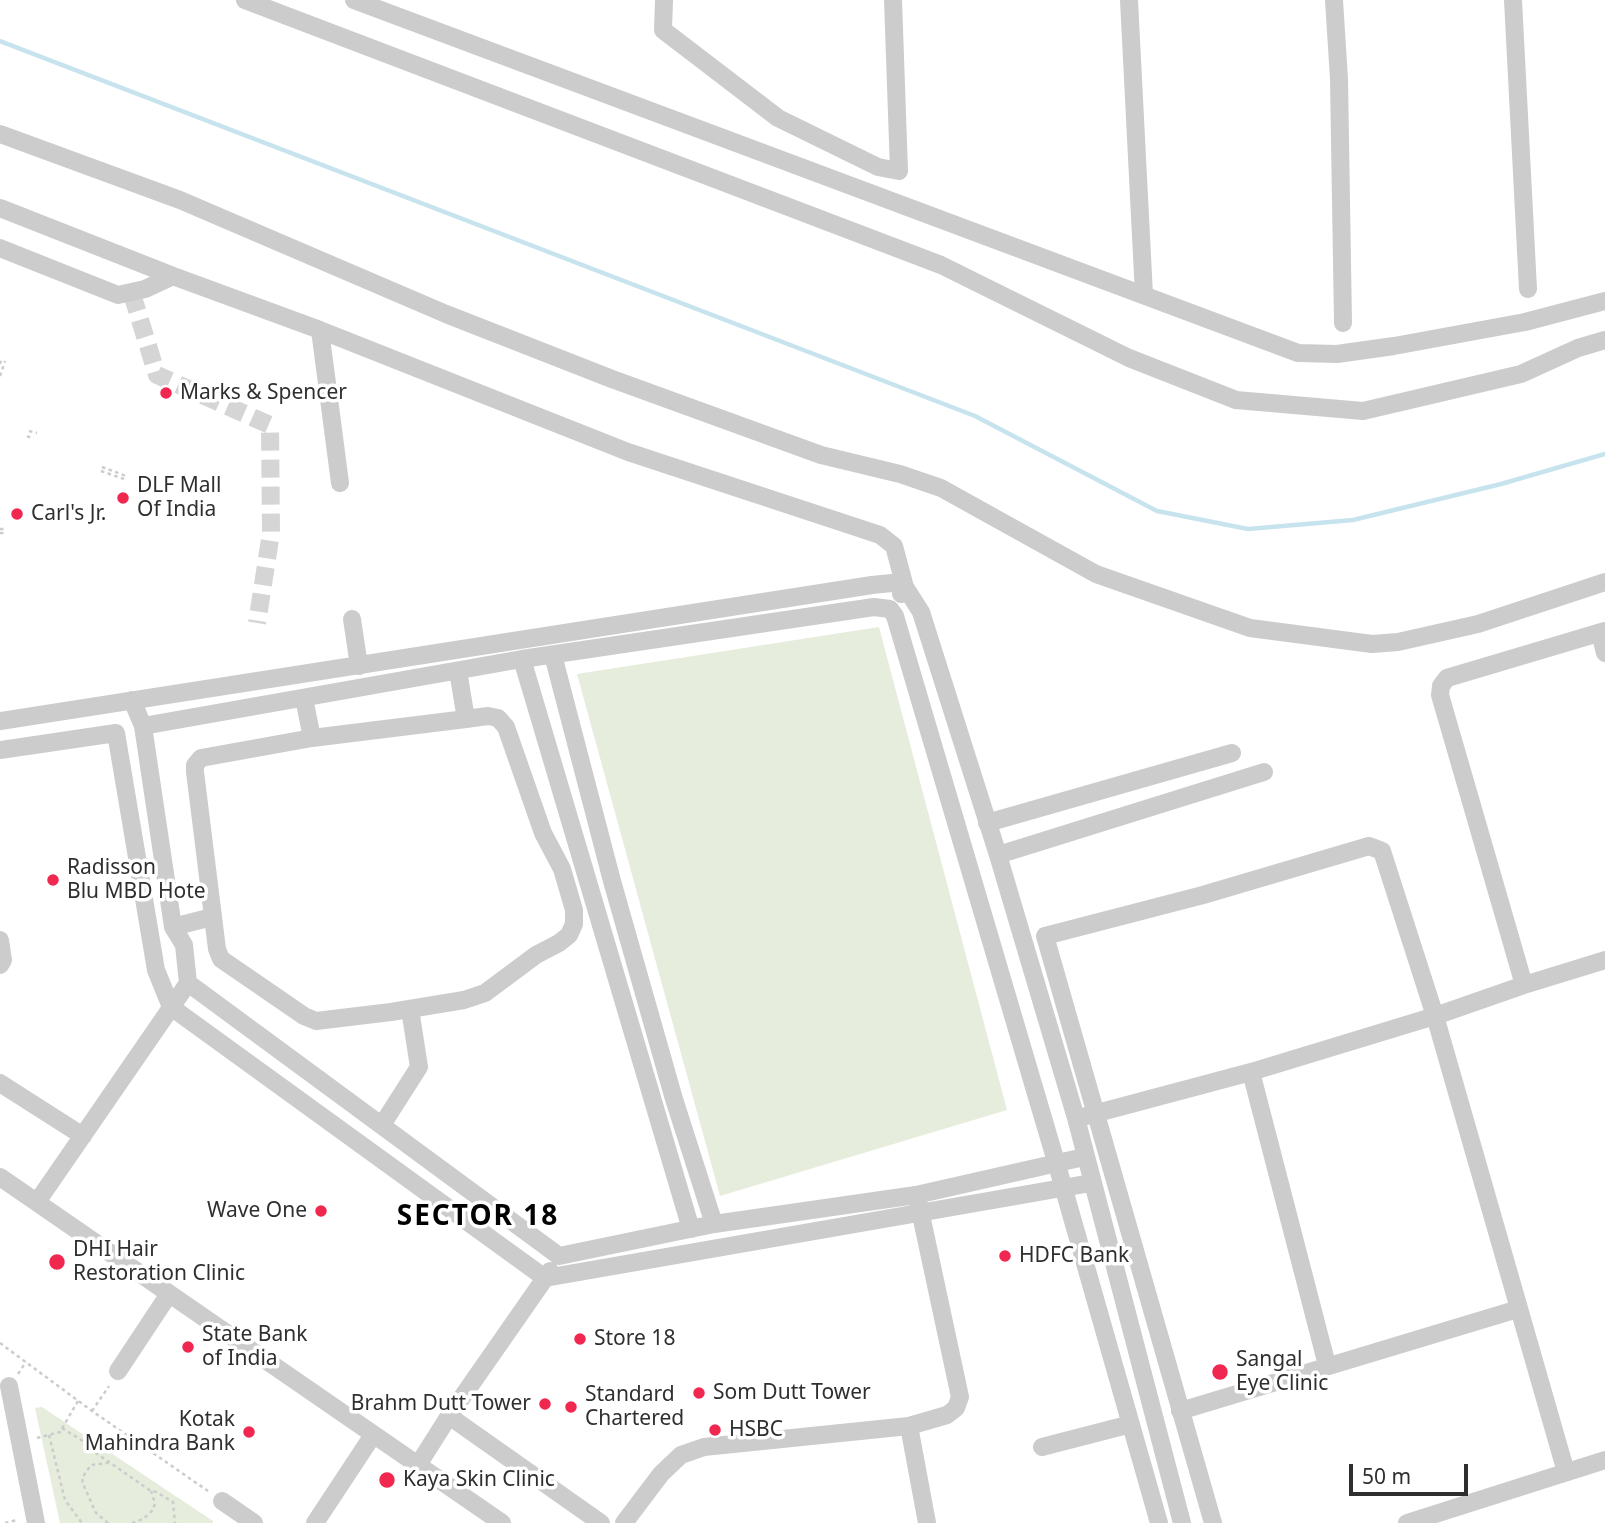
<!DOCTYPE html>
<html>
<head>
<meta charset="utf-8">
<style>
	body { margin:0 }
	#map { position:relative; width:1605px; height:1523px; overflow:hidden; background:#fff; font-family:"Noto Sans",sans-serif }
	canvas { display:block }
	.scale { position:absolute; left:1349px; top:1464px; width:119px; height:32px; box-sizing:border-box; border:4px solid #2f2f2f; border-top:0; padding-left:9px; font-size:21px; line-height:24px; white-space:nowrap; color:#2f2f2f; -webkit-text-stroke:5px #fff; paint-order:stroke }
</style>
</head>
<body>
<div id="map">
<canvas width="1605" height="1523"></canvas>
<div class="scale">50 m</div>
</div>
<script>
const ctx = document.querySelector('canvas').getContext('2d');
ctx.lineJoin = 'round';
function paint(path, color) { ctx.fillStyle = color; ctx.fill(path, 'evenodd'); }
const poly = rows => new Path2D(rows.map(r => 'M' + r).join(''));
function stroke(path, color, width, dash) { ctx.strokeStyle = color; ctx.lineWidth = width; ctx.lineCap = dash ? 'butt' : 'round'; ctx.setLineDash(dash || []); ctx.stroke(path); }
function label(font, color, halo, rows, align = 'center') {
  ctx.font = font + ' "Noto Sans",sans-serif'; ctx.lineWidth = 7; ctx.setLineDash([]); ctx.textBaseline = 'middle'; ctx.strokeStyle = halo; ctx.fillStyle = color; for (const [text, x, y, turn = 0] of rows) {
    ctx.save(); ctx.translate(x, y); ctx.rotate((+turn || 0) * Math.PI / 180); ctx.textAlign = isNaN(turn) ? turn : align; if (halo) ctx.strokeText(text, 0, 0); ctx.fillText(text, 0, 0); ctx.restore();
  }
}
const green = poly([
	[879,627,1007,1110,720,1196,577,674],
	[42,1407,213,1521,213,1523,60,1523,35,1408]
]);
const stream = poly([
	[0,41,975,416,1157,511,1248,529,1353,520,1501,484,1605,454]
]);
const minorTunnel = poly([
	[132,294,157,375,270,425,271,533,257,623]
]);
const path = poly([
	[0,364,1,360],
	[0,376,5,361],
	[29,431,37,433],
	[27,436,33,439],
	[102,467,126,476],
	[101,471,124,479],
	[0,529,4,529],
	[0,533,4,533],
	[0,1343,92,1411,208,1491],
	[18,1374,26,1362],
	[92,1411,109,1386],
	[62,1428,86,1443,90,1449,151,1491,156,1492,173,1502,175,1523],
	[49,1435,65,1500,82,1523],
	[37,1438,60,1432,78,1401],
	[5,1523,17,1520],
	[108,1523,96,1513,83,1484,82,1478,91,1465,108,1463],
	[132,1523,143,1519,153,1510,155,1503,151,1491]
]);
const minor = poly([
	[245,0,941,265,1129,358,1236,400,1363,411,1521,374,1578,348,1605,340],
	[354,0,1298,353,1337,354,1394,346,1525,322,1605,301],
	[664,0,663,30,778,118,878,167,899,171,893,0],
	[1129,0,1144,295],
	[1334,0,1339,79,1343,323],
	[1513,0,1528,289],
	[0,134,180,200,446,314,612,379,821,455,900,474,941,488,1096,574,1250,628,1372,644,1398,642,1478,624,1605,582],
	[0,208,173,276,320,330,628,452,880,535,894,546,905,587,901,594],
	[0,248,118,295,145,289,173,276],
	[320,330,340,483],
	[352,619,359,666],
	[1600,633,1605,653],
	[553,655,612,881,674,1099,714,1224],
	[522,659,691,1229],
	[458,671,466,719,488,716,498,718,506,727,543,833,562,869,574,910,574,924,569,935,559,943,536,955,485,993,464,1000,391,1012,316,1021,304,1016,221,959,217,949,195,772,195,765,201,758,312,738,466,719],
	[304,698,312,738],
	[0,721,872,585,892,583,905,587,921,612,998,855,1076,1118,1182,1523],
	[143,726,522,659,874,607,890,609,895,616,1057,1165,1159,1523],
	[0,750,116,733,156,970,171,1007,545,1278,1091,1183],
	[987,823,1232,753],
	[998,855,1264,772],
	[173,927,212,917],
	[0,940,3,960,0,965],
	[188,983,559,1256,714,1224,916,1195,1084,1157],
	[1524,985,1440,695,1441,686,1447,678,1605,631],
	[1251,1072,1327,1365],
	[0,1083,83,1136],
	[1086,1116,1251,1072,1435,1016,1524,985,1605,960],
	[382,1125,419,1067,410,1009],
	[0,1177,502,1523],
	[37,1202,188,983,184,945,173,927,143,726,132,700],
	[118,1371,169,1294],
	[9,1386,36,1523],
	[1180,1411,1518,1309],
	[449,1416,601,1523],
	[909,1426,947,1415,956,1408,960,1397,918,1201],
	[1042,1447,1131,1424],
	[418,1465,449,1416,550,1271],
	[222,1501,254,1523],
	[315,1523,373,1435],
	[624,1523,661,1474,681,1455,704,1447,909,1426,927,1523],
	[1213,1523,1045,936,1203,895,1369,846,1382,851,1435,1016,1566,1472],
	[1407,1523,1605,1460]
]);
const markers = [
	[166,393,7,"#f0274f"],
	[123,498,7,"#f0274f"],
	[17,514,7,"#f0274f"],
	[53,880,7,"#f0274f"],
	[321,1211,7,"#f0274f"],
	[1005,1256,7,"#f0274f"],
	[57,1262,9,"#f0274f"],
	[580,1339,7,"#f0274f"],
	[188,1347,7,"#f0274f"],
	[1220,1372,9,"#f0274f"],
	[699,1393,7,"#f0274f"],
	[545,1404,7,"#f0274f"],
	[571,1407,7,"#f0274f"],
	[715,1430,7,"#f0274f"],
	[249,1432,7,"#f0274f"],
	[387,1480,9,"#f0274f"]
];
const poiNames = [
	["Marks & Spencer",180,393],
	["DLF Mall",137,486],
	["Of India",137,510],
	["Carl's Jr.",31,514],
	["Radisson",67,868],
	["Blu MBD Hote",67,892],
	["Wave One",307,1211,"right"],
	["DHI Hair",73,1250],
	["Restoration Clinic",73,1274],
	["HDFC Bank",1019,1256],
	["State Bank",202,1335],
	["of India",202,1359],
	["Store 18",594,1339],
	["Sangal",1236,1360],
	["Eye Clinic",1236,1384],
	["Som Dutt Tower",713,1393],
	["Standard",585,1395],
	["Chartered",585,1419],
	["Brahm Dutt Tower",531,1404,"right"],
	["Kotak",235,1420,"right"],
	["Mahindra Bank",235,1444,"right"],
	["HSBC",729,1430],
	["Kaya Skin Clinic",403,1480]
];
const districtNames = [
	["SECTOR 18",478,1217]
];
paint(green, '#e7eddc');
stroke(stream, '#c7e4ee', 4.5);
stroke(minorTunnel, '#d5d5d5', 18, [18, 9]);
stroke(path, '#ccc', 2.5, [3.5, 3.5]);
stroke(minor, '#ccc', 18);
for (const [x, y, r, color] of markers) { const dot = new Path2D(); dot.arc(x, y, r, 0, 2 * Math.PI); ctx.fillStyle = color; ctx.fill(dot); stroke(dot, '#fff', 2.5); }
label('21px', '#2f2f2f', '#fff', poiNames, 'left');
ctx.letterSpacing = '2px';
label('bold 28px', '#000', '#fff', districtNames);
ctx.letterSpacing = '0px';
</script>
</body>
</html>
